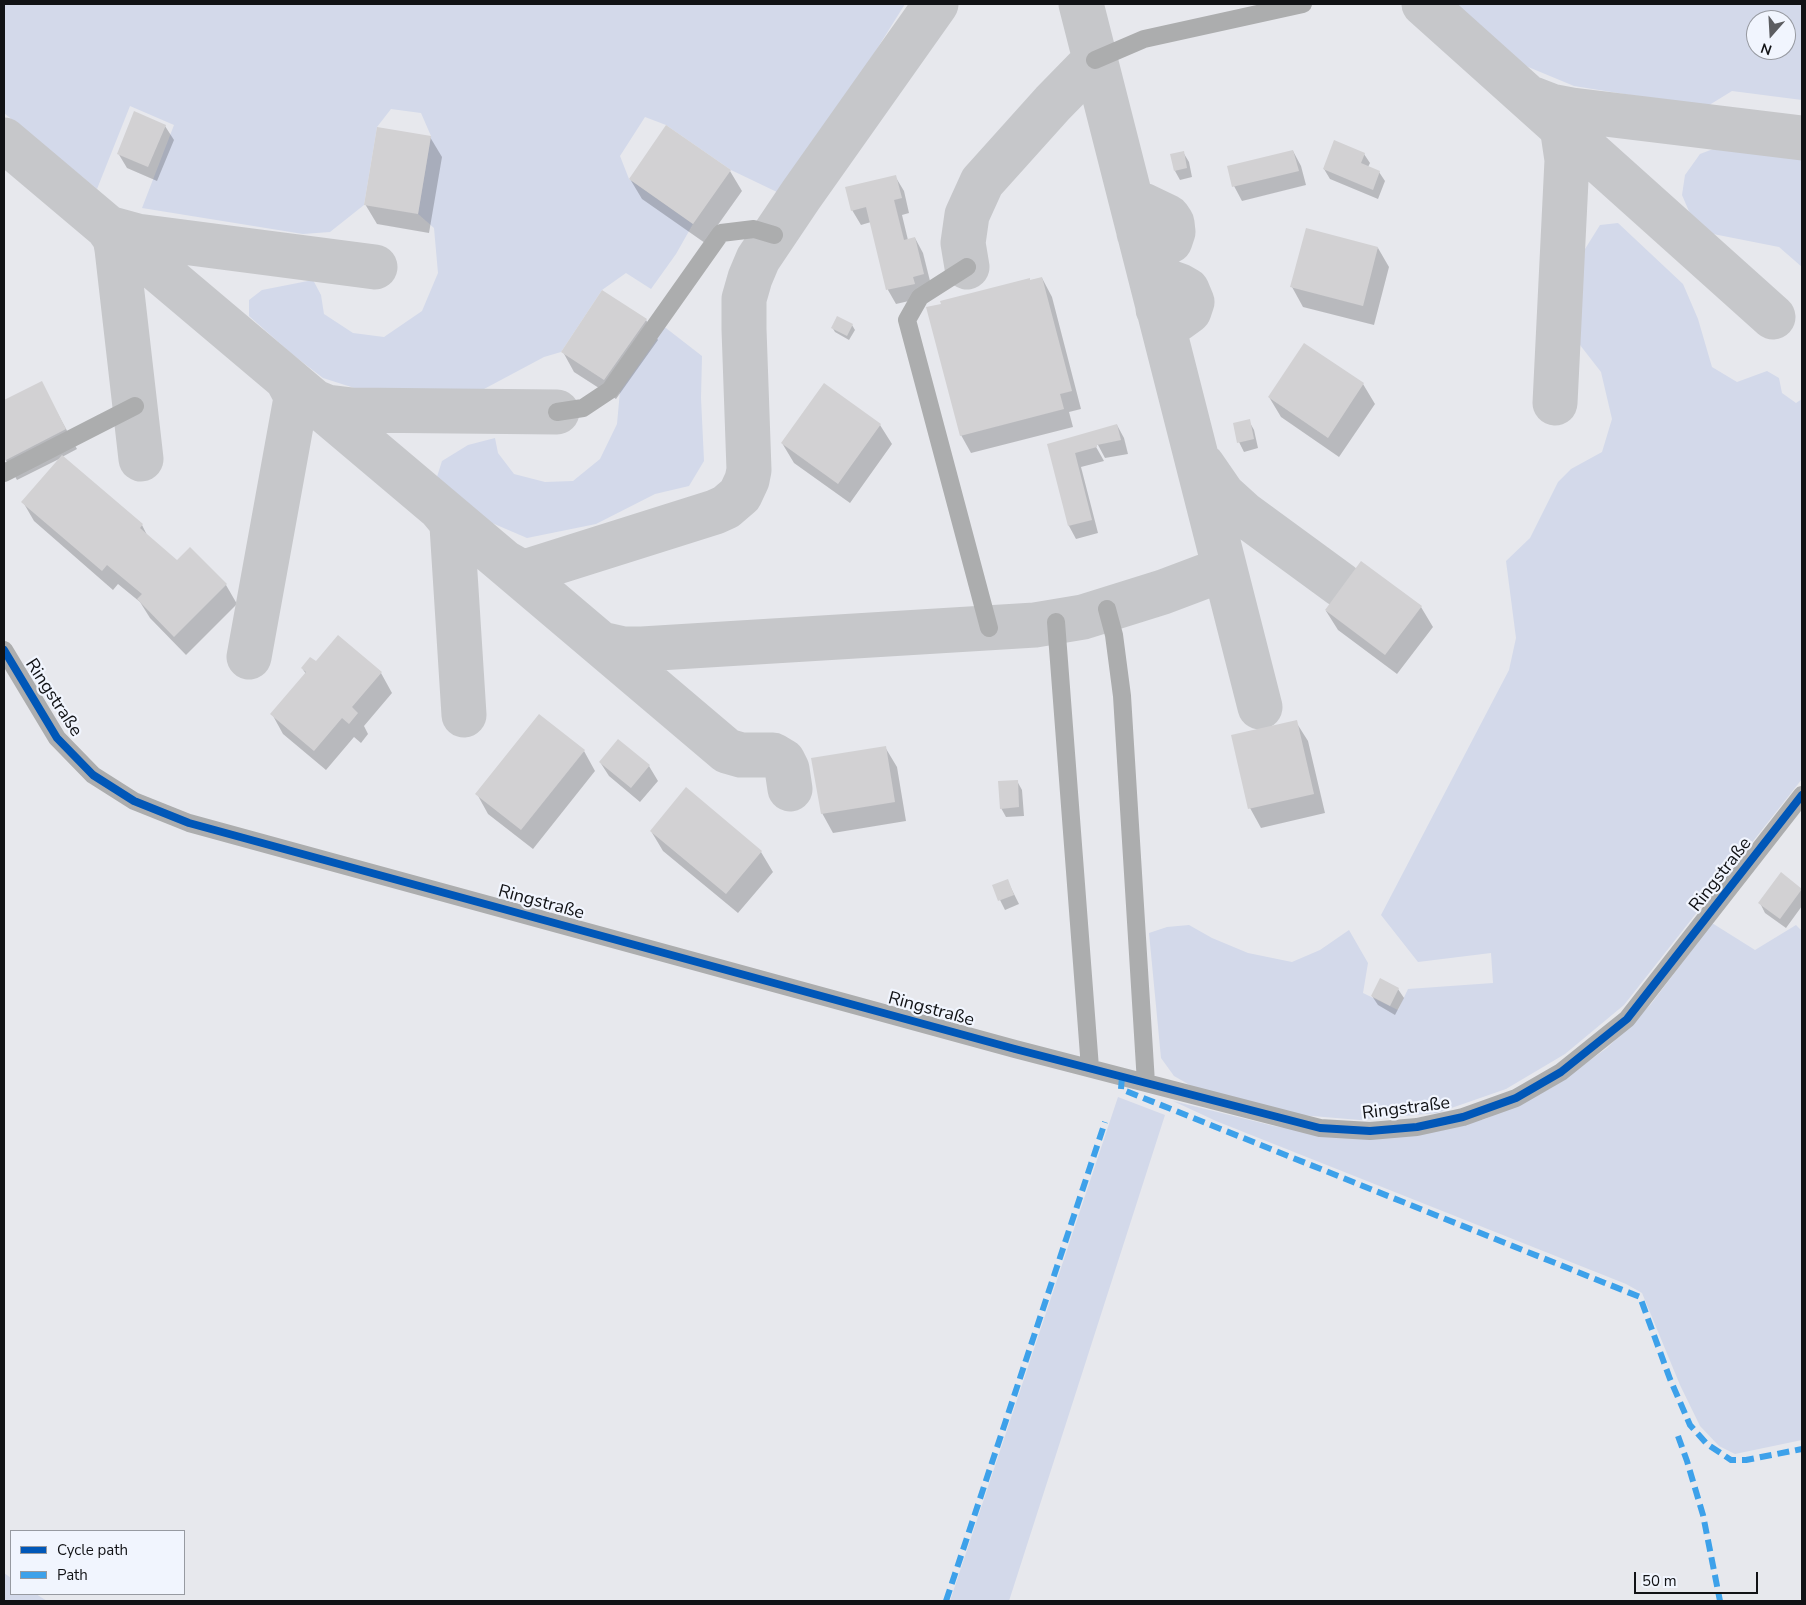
<!DOCTYPE html>
<html>
<head>
<meta charset="utf-8">
<style>
	body { margin:0 }
	#map { position:relative; width:1806px; height:1605px; overflow:hidden; background:#e7e8ed; font-family:"Nunito Sans",sans-serif }
	canvas { display:block }
	.frame { position:absolute; inset:0; border:5px solid #111215; pointer-events:none }
	.legend { position:absolute; left:10px; top:1530px; width:175px; height:65px; box-sizing:border-box; background:#f1f5fe; border:1px solid #979aa1; margin:0; padding:6px 9px; list-style:none; font-size:15px; color:#111215 }
	.legend li { display:flex; align-items:center; gap:10px; height:25px }
	.legend b { width:25px; border:1px solid #979aa1 }
	.north { position:absolute; left:1746px; top:10px; width:50px; height:50px; box-sizing:border-box; background:#f1f5fe; border:1px solid #979aa1; border-radius:50%; rotate:199deg; font-size:14px; font-weight:700; line-height:20px; text-align:center; color:#111215 }
	.north::after { content:''; display:block; margin:auto; width:18px; height:22px; background:#5c5d61; clip-path:polygon(50% 0,100% 100%,50% 72%,0 100%) }
	.scale { position:absolute; left:1634px; top:1572px; width:124px; height:22px; box-sizing:border-box; border:2px solid #111215; border-top:0; padding-left:6px; font-size:15px; line-height:18px; white-space:nowrap; color:#111215; -webkit-text-stroke:4px #f1f5fe; paint-order:stroke }
</style>
</head>
<body>
<div id="map">
<canvas width="1806" height="1605"></canvas>
<div class="frame"></div>
<ul class="legend">
<li><b style="height:6px;background:#0057b8"></b>Cycle path</li>
<li><b style="height:6px;background:#3da1ea"></b>Path</li>
</ul>
<div class="north">N</div>
<div class="scale">50 m</div>
</div>
<script>
const ctx = document.querySelector('canvas').getContext('2d');
ctx.lineJoin = 'round';
function paint(path, color) { ctx.fillStyle = color; ctx.fill(path, 'evenodd'); }
const poly = rows => new Path2D(rows.map(r => 'M' + r).join(''));
function stroke(path, color, width, dash) { ctx.strokeStyle = color; ctx.lineWidth = width; ctx.lineCap = dash ? 'butt' : 'round'; ctx.setLineDash(dash || []); ctx.stroke(path); }
function label(font, color, halo, rows, align = 'center') {
  ctx.font = font + ' "Nunito Sans",sans-serif'; ctx.lineWidth = 4.5; ctx.setLineDash([]); ctx.textBaseline = 'middle'; ctx.strokeStyle = halo; ctx.fillStyle = color; for (const [text, x, y, turn = 0] of rows) {
    ctx.save(); ctx.translate(x, y); ctx.rotate((+turn || 0) * Math.PI / 180); ctx.textAlign = isNaN(turn) ? turn : align; if (halo) ctx.strokeText(text, 0, 0); ctx.fillText(text, 0, 0); ctx.restore();
  }
}
const green = poly([
	[4,4,905,4,875,52,779,193,731,170,666,125,645,117,620,156,629,179,693,224,676,254,651,289,626,273,602,290,561,352,544,357,484,389,370,393,323,378,293,355,249,316,249,300,262,290,313,280,321,295,324,314,353,333,384,337,422,311,438,273,434,228,418,214,431,136,421,113,391,109,377,127,364,205,330,232,303,234,142,208,174,125,130,106,97,189,4,113],
	[1452,4,1802,4,1802,100,1732,91,1706,107,1574,86,1521,64],
	[1756,20,1786,20,1786,50,1756,50],
	[1721,146,1802,156,1802,267,1779,247,1708,233,1691,216,1682,195,1685,175,1700,154],
	[1618,223,1683,284,1698,319,1712,367,1737,382,1767,371,1779,378,1782,393,1796,403,1802,399,1802,779,1624,1005,1565,1054,1506,1089,1437,1113,1360,1120,1300,1115,1195,1088,1174,1076,1161,1058,1149,933,1167,927,1189,925,1212,938,1248,953,1292,962,1320,950,1349,930,1368,963,1363,993,1398,1010,1408,989,1493,983,1491,953,1418,962,1381,915,1509,670,1516,638,1506,561,1530,538,1558,482,1571,469,1602,452,1612,419,1601,372,1580,345,1578,299,1585,249,1600,225],
	[662,325,702,356,701,398,704,461,689,486,655,494,596,524,527,538,478,517,435,483,442,461,468,445,495,438,498,453,514,474,545,482,573,481,600,459,617,424,620,391,635,364],
	[1712,923,1755,950,1796,925,1802,931,1802,1440,1735,1454,1719,1446,1700,1426,1680,1385,1642,1293,1626,1284,1216,1121,1173,1101,1274,1126,1344,1137,1419,1134,1485,1119,1551,1088,1607,1048,1651,1004],
	[1118,1097,1165,1115,1009,1601,950,1601],
	[4,1573,11,1578,11,1594,36,1594,47,1601,4,1601]
]);
const shadow = poly([
	[165,126,174,140,157,181,127,168,118,153],
	[430,137,442,157,429,233,377,224,365,204],
	[1293,151,1301,166,1306,185,1242,201,1234,186],
	[1183,152,1189,162,1192,177,1180,180,1175,171],
	[1364,154,1370,163,1368,167,1379,172,1385,181,1378,199,1330,179,1324,169],
	[730,171,742,191,705,243,642,199,630,179],
	[895,176,904,191,909,213,902,215,908,240,915,238,923,253,932,289,922,298,896,304,888,290,871,222,861,225,852,210],
	[1378,248,1389,267,1374,325,1303,307,1292,287],
	[1042,278,1052,297,1081,409,1069,412,1073,427,971,453,961,435,1030,281],
	[646,320,658,340,616,399,574,372,563,352],
	[852,325,855,330,849,340,835,332,832,327],
	[1305,345,1363,384,1375,404,1339,457,1281,417,1269,397],
	[41,383,77,449,62,457,142,525,148,537,177,561,226,585,237,604,186,655,150,618,140,602,118,584,113,590,34,521,23,502,61,458,17,480,4,457,4,402],
	[1249,421,1254,430,1258,448,1244,452,1239,442],
	[880,425,892,444,850,503,794,463,782,443],
	[1117,425,1124,438,1128,454,1105,458,1098,445,1095,445,1104,461,1081,467,1098,533,1076,539,1069,526,1048,445],
	[1421,607,1433,627,1397,674,1338,630,1326,611],
	[316,663,381,673,392,693,364,726,368,734,361,743,354,737,326,770,283,734,272,714,306,674,302,668],
	[1296,722,1308,741,1325,813,1261,828,1250,808],
	[618,741,649,766,658,781,640,802,609,776,600,762],
	[885,747,897,767,906,821,833,833,822,813],
	[584,751,595,771,533,849,488,814,477,794],
	[1017,781,1022,790,1024,816,1006,817,1001,808],
	[686,789,761,852,773,872,738,913,663,851,651,831],
	[1007,880,1019,904,1005,910,993,886],
	[1802,889,1802,906,1786,928,1765,913,1760,903],
	[1398,989,1404,998,1395,1015,1378,1005,1372,996]
]);
const taxiway = poly([
	[1081,4,1260,707],
	[1424,4,1773,317],
	[1533,99,1551,106,1572,110,1802,138],
	[4,140,504,562,518,570,528,571,715,512,726,507,740,495,747,480,749,470,744,329,744,299,750,278,758,259,801,195,936,4],
	[1139,233,1145,243,1149,246,1158,247,1170,241,1173,232,1172,223,1168,217,1143,205],
	[967,267,963,243,967,215,982,182,1053,103,1095,60],
	[1158,309,1168,318,1178,319,1189,311,1192,302,1187,290,1180,286,1166,281,1158,275],
	[315,402,327,407,352,410,557,412],
	[1555,403,1567,160,1563,133,1558,123],
	[141,459,117,249,115,238,108,228,137,236,375,267],
	[1203,466,1223,495,1244,514,1341,585],
	[440,508,450,520,452,526,464,715],
	[504,562,727,751,741,755,773,755,783,761,787,769,790,789],
	[601,644,623,649,642,649,1035,625,1083,617,1163,592,1224,569],
	[249,657,296,398,294,392,287,379]
]);
const building = poly([
	[134,111,166,125,148,167,117,154],
	[666,125,731,170,693,224,629,179],
	[377,127,431,136,418,214,364,205],
	[1334,140,1365,153,1361,163,1380,171,1373,190,1323,169],
	[1293,150,1299,171,1232,187,1227,166],
	[1184,151,1187,168,1174,171,1170,154],
	[896,175,902,198,894,200,904,240,915,237,924,274,913,277,915,284,886,290,866,207,851,211,845,187],
	[1306,228,1378,247,1363,306,1290,287],
	[1042,277,1072,391,1060,394,1064,409,960,436,926,307,941,304,940,301,1030,278,1030,280],
	[602,290,647,319,604,380,561,352],
	[837,316,853,324,847,336,831,328],
	[1304,343,1364,383,1328,438,1268,397],
	[42,381,66,429,4,461,4,400],
	[824,383,881,424,838,484,781,443],
	[1250,419,1254,439,1237,443,1233,423],
	[1117,424,1121,440,1097,445,1097,447,1075,453,1092,520,1068,526,1047,444],
	[62,455,143,524,140,528,177,560,190,547,227,584,174,637,137,599,142,594,107,565,102,571,21,502],
	[1361,561,1422,606,1385,655,1325,610],
	[338,635,382,672,352,707,358,713,349,724,342,718,314,751,270,714,306,672,301,668,310,657,316,661],
	[539,714,585,750,521,830,475,794],
	[1297,720,1314,794,1248,809,1231,735],
	[618,739,650,765,631,788,599,762],
	[886,746,895,802,821,814,811,758],
	[1018,780,1019,807,1000,809,998,781],
	[686,787,762,851,726,894,650,831],
	[1781,872,1802,889,1780,919,1758,903],
	[1008,879,1014,895,998,901,992,885],
	[1380,978,1399,988,1390,1006,1371,996]
]);
const minor = poly([
	[1095,60,1144,39,1303,4],
	[967,267,920,297,907,320,989,628],
	[557,412,583,408,610,390,721,233,754,229,774,235],
	[4,473,135,406],
	[1107,609,1114,635,1122,696,1146,1083],
	[1056,622,1090,1068],
	[4,650,57,738,93,775,134,801,189,823,1015,1049,1320,1128,1370,1131,1417,1127,1463,1117,1516,1098,1561,1072,1627,1019,1802,795]
]);
const quiet = poly([
	[1122,1077,1121,1089,1640,1297,1670,1379,1690,1425,1707,1444,1731,1460,1746,1460,1802,1449],
	[1678,1436,1687,1461,1703,1515,1720,1601],
	[946,1601,1105,1122]
]);
const cycleway = poly([
	[4,650,57,738,93,775,134,801,189,823,1015,1049,1320,1128,1370,1131,1417,1127,1463,1117,1516,1098,1561,1072,1627,1019,1802,795]
]);
const streetNames = [
	["Ringstraße",53,698,57],
	["Ringstraße",1721,875,-52],
	["Ringstraße",541,903,15],
	["Ringstraße",931,1010,15],
	["Ringstraße",1406,1109,-7]
];
paint(green, '#d3d9ea');
paint(shadow, '#0003');
stroke(taxiway, '#c6c7ca', 45);
paint(building, '#d2d1d3');
stroke(minor, '#acadae', 18);
stroke(quiet, '#3da1ea', 6, [12, 6]);
stroke(cycleway, '#0057b8', 8);
label('18px', '#111215', '#f1f5fe', streetNames);
</script>
</body>
</html>
